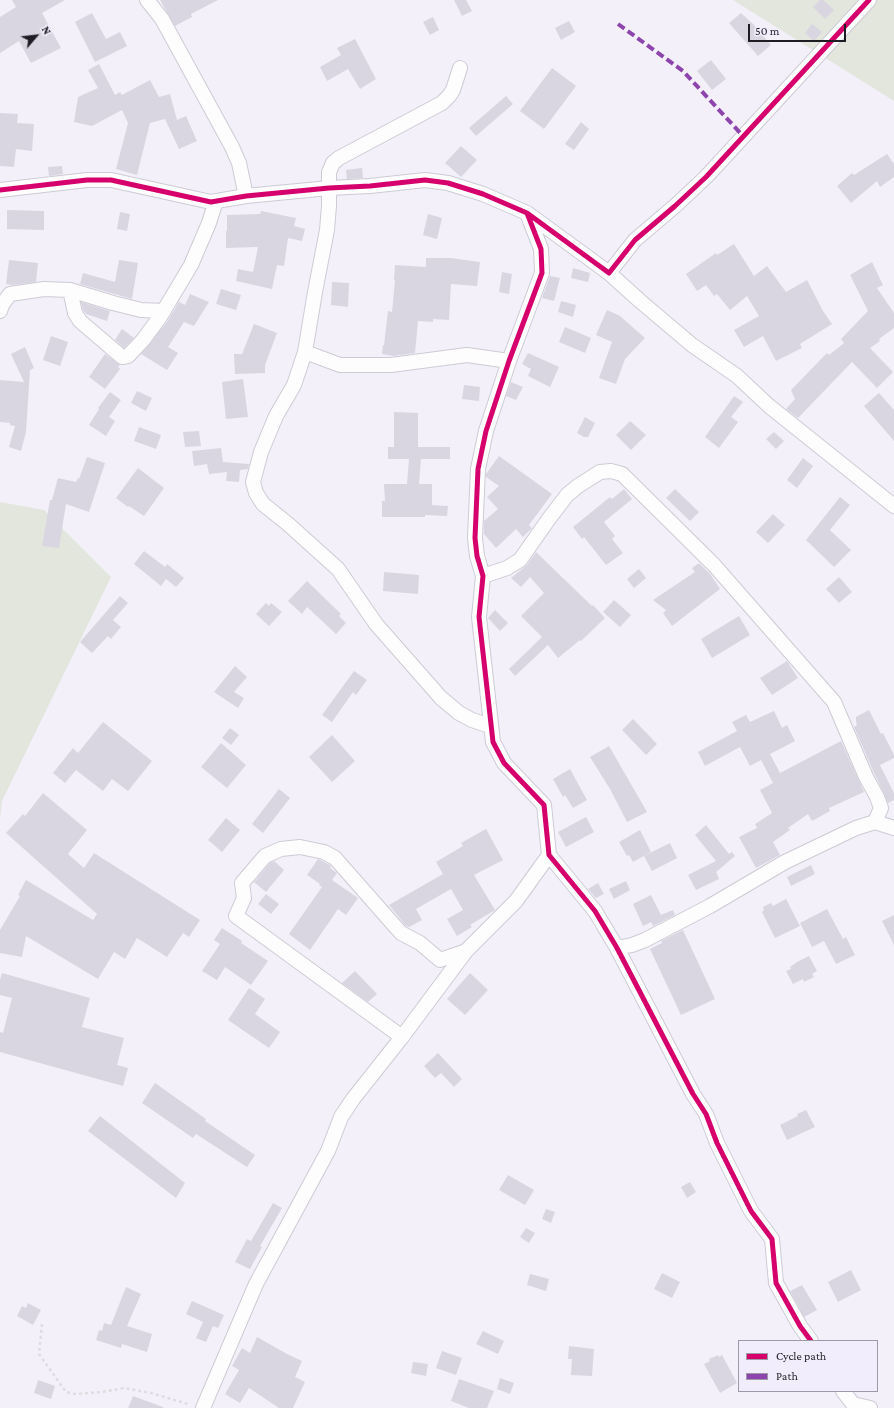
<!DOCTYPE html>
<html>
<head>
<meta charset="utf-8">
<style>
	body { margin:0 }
	#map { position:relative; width:894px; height:1408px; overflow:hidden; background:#f3f0fa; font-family:"Crimson Pro",serif }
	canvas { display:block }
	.legend { position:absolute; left:738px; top:1340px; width:140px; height:52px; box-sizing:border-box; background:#f1edfd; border:1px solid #9d9aa6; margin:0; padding:5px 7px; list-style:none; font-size:12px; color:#1f1d24 }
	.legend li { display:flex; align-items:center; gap:8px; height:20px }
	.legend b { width:20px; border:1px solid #9d9aa6 }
	.north { position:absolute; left:16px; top:16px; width:40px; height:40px; -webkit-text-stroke:3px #f1edfd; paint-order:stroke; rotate:62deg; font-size:11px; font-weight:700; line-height:16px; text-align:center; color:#1f1d24 }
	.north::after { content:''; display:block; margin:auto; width:14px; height:18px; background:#1f1d24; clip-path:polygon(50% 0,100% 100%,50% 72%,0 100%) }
	.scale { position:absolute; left:748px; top:24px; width:98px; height:18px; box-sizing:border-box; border:2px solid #1f1d24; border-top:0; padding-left:5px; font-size:12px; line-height:14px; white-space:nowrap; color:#1f1d24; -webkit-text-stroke:3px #f1edfd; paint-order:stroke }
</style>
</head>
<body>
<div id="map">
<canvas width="894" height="1408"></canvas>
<ul class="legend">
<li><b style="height:5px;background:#d6006c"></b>Cycle path</li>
<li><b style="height:5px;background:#8e44ad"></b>Path</li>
</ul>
<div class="north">N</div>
<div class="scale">50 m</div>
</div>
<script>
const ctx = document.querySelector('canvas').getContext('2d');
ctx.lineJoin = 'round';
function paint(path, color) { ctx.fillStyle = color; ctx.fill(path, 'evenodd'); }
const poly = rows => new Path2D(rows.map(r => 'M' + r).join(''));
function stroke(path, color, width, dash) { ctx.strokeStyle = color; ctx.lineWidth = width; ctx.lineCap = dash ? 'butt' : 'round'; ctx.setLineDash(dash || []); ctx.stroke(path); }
const green = poly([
	[733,0,894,0,894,101],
	[0,502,44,510,111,577,2,801,0,819]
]);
const building = poly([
	[12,0,65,0,42,13,61,48,31,63,19,41,0,53,0,17,16,7],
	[160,0,218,0,191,14,192,17,175,26],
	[454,0,466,0,472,11,462,16],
	[820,0,823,0,834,10,825,19,813,7],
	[92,13,106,39,120,32,127,46,95,62,75,22],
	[741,13,754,25,771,45,758,56,729,23],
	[433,17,439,30,430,35,423,22],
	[569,21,575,32,561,40,555,28],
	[812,24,822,32,814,41,805,33],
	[355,39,376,79,360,89,348,69,327,81,320,67,341,55,337,48],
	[711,60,726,79,712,90,697,71],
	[99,64,115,95,120,92,122,95,150,80,159,97,170,94,177,120,186,116,197,141,179,149,165,119,150,123,137,175,116,169,128,123,122,110,92,126,74,122,78,97,98,88,88,70],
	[552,68,576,86,544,129,520,111],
	[506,96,513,104,476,136,469,128],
	[0,113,18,114,17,123,34,124,32,151,16,149,14,167,0,166],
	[581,122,589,129,574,150,565,144],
	[461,146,477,160,461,177,445,163],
	[887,154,894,164,894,177,880,187,877,181,851,203,837,186,852,173,854,175],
	[62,166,63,174,49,176,48,167],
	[362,168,363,178,347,179,346,170],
	[7,210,44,211,44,230,7,229],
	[261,211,296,218,294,226,305,229,302,241,288,238,284,266,277,265,272,289,236,281,238,269,253,272,258,247,226,248,226,231,227,231,227,215,260,214],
	[120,212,130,214,127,231,117,229],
	[428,214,442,218,437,239,423,235],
	[734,244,754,276,767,266,786,292,807,280,823,311,832,324,800,344,802,348,776,361,763,336,744,347,734,330,759,316,747,296,730,310,717,294,714,296,706,285,697,291,686,274,716,253,717,255],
	[426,258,451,258,480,262,477,286,451,284,449,320,433,319,433,322,418,321,415,353,394,356,382,354,383,345,384,345,388,311,392,312,395,280,394,280,395,265,426,267],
	[9,260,38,263,36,282,12,285,6,284],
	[119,260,138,263,132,299,80,284,83,273,115,282],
	[872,262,883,285,877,288,894,313,894,328,879,339,880,341,870,348,893,372,877,388,852,362,798,418,786,409,795,399,791,390,827,353,829,355,844,343,841,339,868,311,850,275],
	[573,268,590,273,588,282,571,278],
	[502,272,512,274,509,294,499,292],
	[550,276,560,278,554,301,542,298],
	[332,282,349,283,348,307,331,305],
	[221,289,241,295,236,310,216,304],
	[190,294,209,302,194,326,184,322,168,347,178,353,167,370,141,354,167,322,179,302,185,305],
	[561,301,576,305,573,317,558,312],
	[81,302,110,311,107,321,86,314,83,310],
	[607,310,620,316,645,338,625,359,616,384,599,378,612,342,596,335],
	[254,324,277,333,265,365,265,373,235,374,234,354,242,354],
	[565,327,591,338,585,353,559,342],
	[122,329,134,338,124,348,115,340],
	[51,336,68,342,60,366,43,360],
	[25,347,34,368,30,370,26,432,21,451,9,447,15,426,10,425,10,423,0,422,0,380,24,382,11,354],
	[528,353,559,367,550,387,528,376,531,369,522,364],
	[105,354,120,365,118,367,120,369,105,389,89,377],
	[243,379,248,417,226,419,222,382],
	[511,382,523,387,516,400,506,396],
	[464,385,480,387,479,401,462,399],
	[137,391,152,398,146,411,131,403],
	[110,392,121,400,109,417,115,421,106,436,89,425,99,409,98,408],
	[879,393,894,410,894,441,864,406],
	[734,396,743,402,731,417,738,422,719,448,705,437],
	[394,412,418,413,418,447,450,447,450,459,421,459,419,484,432,484,432,505,448,506,447,516,425,515,425,517,382,517,382,501,385,501,384,484,407,484,409,459,388,459,388,447,394,447],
	[585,417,595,423,588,437,584,437,577,433],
	[630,421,646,435,631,450,616,435],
	[139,427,161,435,156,449,134,441],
	[199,431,201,446,185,447,183,432],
	[774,432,784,441,776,449,766,439],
	[221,448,223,462,249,464,248,469,240,470,239,482,226,481,227,472,209,474,207,464,194,466,192,451],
	[499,456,552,494,529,525,532,528,523,537,516,529,496,548,484,534,484,521,498,509,487,497,499,486,486,477,486,474],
	[87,457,105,463,89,512,66,504,59,548,42,546,50,500,52,500,58,478,76,482,78,478,79,479],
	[803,458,813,466,797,488,787,480],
	[138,468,164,488,144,516,129,506,128,507,116,498],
	[624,489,632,499,604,522,615,536,612,539,623,553,606,565,584,537,582,539,573,527,610,497,612,499],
	[675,489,699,512,690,521,666,498],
	[840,497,850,505,830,530,851,550,834,567,806,540],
	[773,514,785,525,768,543,756,532],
	[144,551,165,567,167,564,184,578,176,587,166,579,161,586,134,564],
	[536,552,592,606,593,605,605,618,581,641,580,640,558,658,548,645,515,676,509,669,542,637,521,616,544,593,530,577,521,587,511,578,527,565],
	[699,563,711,575,720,589,672,626,663,613,666,610,653,600,695,572,692,568],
	[639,569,646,578,634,588,627,579],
	[384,572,419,575,418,594,383,591],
	[839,577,852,592,839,603,826,589],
	[307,581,341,614,339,616,346,623,336,634,307,607,302,614,288,601],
	[120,596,128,603,113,620,121,627,111,639,108,636,92,653,80,642],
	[614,600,631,615,620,627,603,612],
	[266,603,269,606,271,603,282,612,269,626,256,614],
	[495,610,508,623,500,631,488,618],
	[739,616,750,635,712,658,701,639],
	[787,661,798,678,772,695,760,678],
	[235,666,247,677,234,692,244,698,238,708,214,692],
	[354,671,367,680,356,695,353,692,332,722,322,715],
	[869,710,881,734,883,733,894,755,894,758,880,765,894,793,894,800,888,803,884,793,874,773,854,727,857,725,856,722,856,717],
	[774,711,782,728,787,725,795,741,770,754,780,773,841,741,864,792,829,808,830,811,812,821,808,814,788,828,790,830,773,842,780,855,756,868,739,837,757,828,755,824,772,813,760,790,773,783,761,760,750,766,740,747,705,766,698,752,737,731,732,722,746,715,750,722],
	[633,719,657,744,646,755,622,730],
	[103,722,152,761,128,791,112,779,103,791,76,770,65,783,53,773,73,748,78,753],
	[230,728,239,735,231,745,222,738],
	[332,735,355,761,332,782,309,757],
	[221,743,246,765,227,788,201,767],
	[609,746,647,812,627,822,610,789,590,757],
	[570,769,587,800,573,808,565,795,563,797,553,779],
	[279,789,290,798,263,833,252,824],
	[43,793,87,830,68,854,84,868,94,853,200,920,189,937,183,933,167,957,137,938,125,959,114,952,98,979,26,936,22,957,0,953,0,930,20,896,18,895,26,880,93,920,97,914,6,833,23,814,25,816],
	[586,817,594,832,566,847,558,832],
	[226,818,240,830,222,852,208,840],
	[706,825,729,854,732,852,735,856,716,872,719,879,696,890,688,875,716,861,695,835],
	[486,829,503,860,474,875,495,910,470,925,472,927,457,936,447,919,463,910,451,889,416,909,422,920,409,927,406,926,389,905,443,874,436,862,463,846,461,843],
	[640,830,651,852,633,862,629,855,627,856,619,842],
	[670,843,677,858,652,871,644,856],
	[318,859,330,865,331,866,330,868,337,873,332,880,358,898,346,915,338,909,310,950,289,934,322,887,319,885,320,884,307,875],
	[274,861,284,870,266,892,254,882,270,863],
	[811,865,815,874,791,886,787,877],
	[626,881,630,890,614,899,609,889],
	[598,883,604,894,596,898,588,889],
	[266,894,279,904,271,914,258,904],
	[651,895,661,915,673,910,675,915,653,926,651,922,643,926,633,904],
	[786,899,800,926,775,938,762,912,764,910,763,907,771,903,773,906],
	[827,909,843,939,846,937,855,955,836,964,824,941,812,947,800,923],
	[894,915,894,945,882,921],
	[222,928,242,941,241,943,268,961,251,985,225,967,217,980,202,971,220,944,214,940],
	[683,930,715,999,681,1015,650,949,662,943,661,941],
	[809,956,817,971,812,974,814,977,804,982,803,979,793,984,786,971,791,969,790,967,797,962],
	[355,971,377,994,368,1002,342,983],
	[2,973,90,998,82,1027,124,1038,117,1065,128,1068,123,1086,0,1052,0,1032,3,1033,12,998,0,995,0,980],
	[470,973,488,990,465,1015,447,999],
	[249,988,265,999,255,1014,280,1032,269,1048,228,1020],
	[438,1053,462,1079,454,1087,441,1073,435,1078,424,1066],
	[155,1083,206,1119,205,1121,255,1155,247,1167,196,1134,193,1138,142,1103],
	[806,1110,815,1127,787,1140,780,1125,798,1116,797,1114],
	[100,1116,185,1183,176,1198,88,1131],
	[508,1175,534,1190,525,1205,499,1190],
	[690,1182,696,1192,687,1198,681,1187],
	[273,1203,282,1208,260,1246,262,1247,250,1269,235,1262,247,1239,251,1241],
	[546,1209,555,1212,551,1223,542,1219],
	[526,1228,535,1233,529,1243,520,1237],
	[851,1270,861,1290,838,1302,828,1282],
	[662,1273,680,1282,672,1298,654,1289],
	[530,1274,549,1279,546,1291,527,1285],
	[802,1285,817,1310,804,1317,790,1291],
	[126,1287,141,1294,127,1326,152,1334,147,1352,122,1344,121,1348,96,1340,99,1330,102,1331,104,1323,111,1325],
	[192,1301,224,1315,218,1328,213,1326,206,1342,196,1338,203,1322,186,1314],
	[28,1303,41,1310,33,1325,17,1316,22,1306,26,1308],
	[483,1331,504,1341,498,1354,476,1344],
	[257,1337,287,1354,302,1361,295,1377,305,1382,293,1408,279,1408,249,1388,240,1403,225,1394,239,1370,232,1366,242,1348,250,1353],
	[569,1346,594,1349,592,1376,571,1375,572,1359,568,1359],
	[442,1351,462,1358,456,1375,436,1368],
	[718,1355,719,1357,722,1355,737,1383,720,1393,704,1364,710,1361,709,1359],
	[413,1362,428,1364,426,1376,411,1373],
	[500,1378,514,1383,510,1394,497,1389],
	[459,1379,494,1391,487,1408,469,1408,451,1401],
	[38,1380,55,1386,51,1399,34,1393],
	[133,1396,163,1407,163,1408,128,1408]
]);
const path = poly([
	[42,1324,39,1354,66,1392,74,1394,102,1392,124,1388,151,1393,188,1404,190,1403]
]);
const minor = poly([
	[147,0,162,19,232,147,239,163,246,196],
	[460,68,453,90,449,96,442,103,339,158,333,163,329,172,329,206,327,230,315,292,305,352,294,385,276,416,261,452,253,482,256,493,263,504,288,524,338,569,376,624,441,698,459,713,472,720,490,726],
	[0,190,87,180,111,180,211,202,246,196,329,188,370,186,425,180,448,183,483,194,527,213,609,273,635,240,675,206,706,177,869,0],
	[527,213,541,249,542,273,509,361,486,431,478,469,475,538,477,556,483,576,479,617,493,742,504,763,544,805,549,855,595,911,617,948,693,1094,706,1114,717,1143,751,1211,772,1239,776,1283,800,1326,811,1341],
	[609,273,640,301,692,345,737,376,769,406,894,506],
	[70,290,75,313,80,321,122,357,128,356,143,340,160,317,191,265,209,223,214,207,211,202],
	[0,311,2,305,10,294,44,289,70,290,113,303,141,310,164,311],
	[305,352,340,365,391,365,467,355,509,361],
	[483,576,507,568,520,560,548,520,567,495,578,486,600,472,611,471,622,474,714,565,834,702,866,777,877,797,881,808,875,822],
	[617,948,632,945,645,940,710,906,785,862,856,828,875,822,894,828],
	[402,1037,236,916,244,898,242,883,265,856,281,849,300,847,324,852,335,858,401,933,420,943,440,960,466,951],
	[843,1391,853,1404,870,1408],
	[203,1408,256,1284,328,1151,341,1117,353,1099,402,1037,466,951,516,901,549,855]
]);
const quiet = poly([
	[618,24,683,71,744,137]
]);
const cycleway = poly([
	[0,190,87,180,111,180,211,202,246,196,329,188,370,186,425,180,448,183,483,194,527,213,609,273,635,240,675,206,706,177,869,0],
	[527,213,541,249,542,273,509,361,486,431,478,469,475,538,477,556,483,576,479,617,493,742,504,763,544,805,549,855,595,911,617,948,693,1094,706,1114,717,1143,751,1211,772,1239,776,1283,800,1326,811,1341]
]);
paint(green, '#e2e6dd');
paint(building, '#d9d6e2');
stroke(minor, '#cdcbd3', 16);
stroke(path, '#dedde0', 2.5, [3, 3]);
stroke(minor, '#fdfdfe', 14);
stroke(quiet, '#8e44ad', 4, [8, 4]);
stroke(cycleway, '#d6006c', 5);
</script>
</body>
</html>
